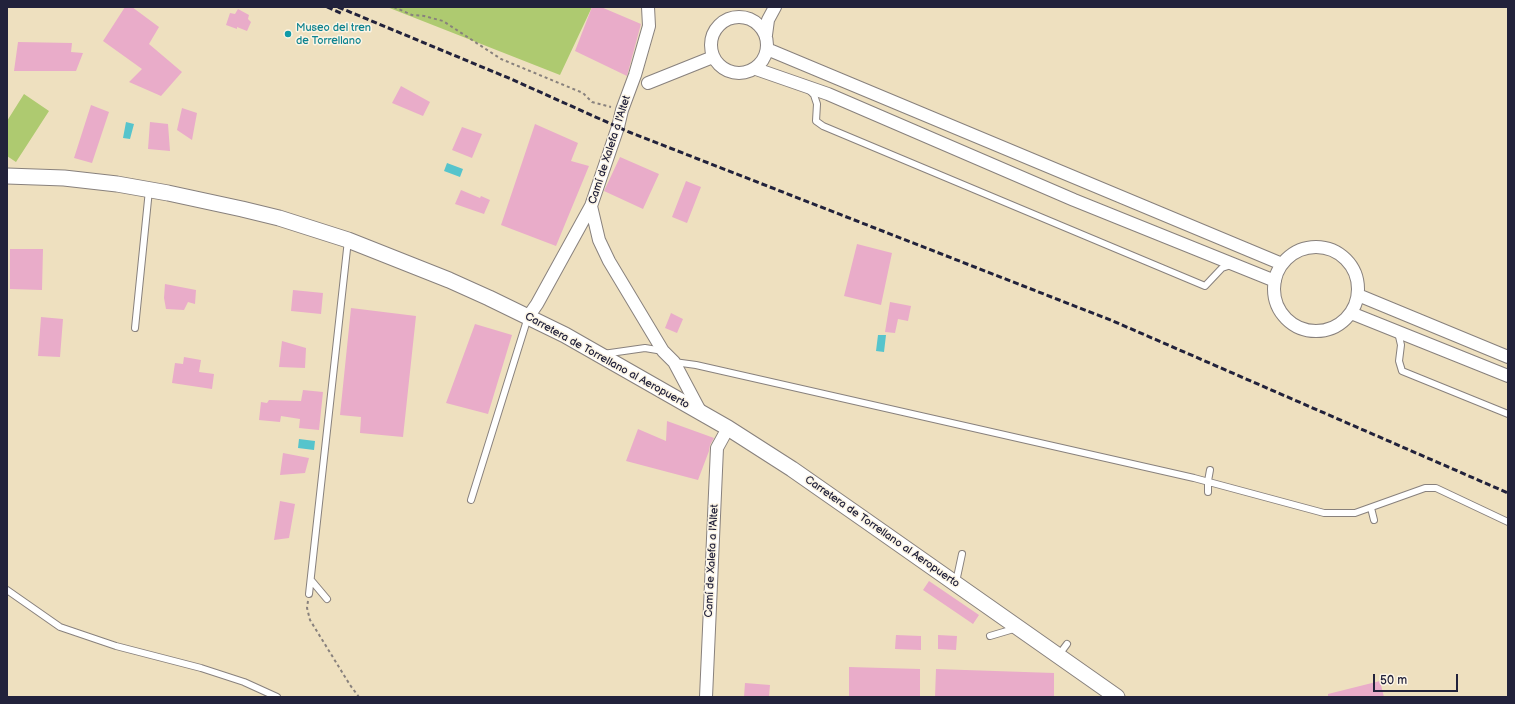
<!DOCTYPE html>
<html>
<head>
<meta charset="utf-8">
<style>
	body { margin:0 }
	#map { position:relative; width:1515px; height:704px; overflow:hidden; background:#eee0bf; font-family:"Balsamiq Sans",sans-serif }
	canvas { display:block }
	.frame { position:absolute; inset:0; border:8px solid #22223b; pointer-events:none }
	.scale { position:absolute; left:1373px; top:674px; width:85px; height:18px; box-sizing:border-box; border:2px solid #22223b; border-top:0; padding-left:5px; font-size:12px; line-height:14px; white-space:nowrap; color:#22223b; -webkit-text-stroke:3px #fcf5e5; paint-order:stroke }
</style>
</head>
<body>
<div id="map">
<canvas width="1515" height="704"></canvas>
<div class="frame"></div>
<div class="scale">50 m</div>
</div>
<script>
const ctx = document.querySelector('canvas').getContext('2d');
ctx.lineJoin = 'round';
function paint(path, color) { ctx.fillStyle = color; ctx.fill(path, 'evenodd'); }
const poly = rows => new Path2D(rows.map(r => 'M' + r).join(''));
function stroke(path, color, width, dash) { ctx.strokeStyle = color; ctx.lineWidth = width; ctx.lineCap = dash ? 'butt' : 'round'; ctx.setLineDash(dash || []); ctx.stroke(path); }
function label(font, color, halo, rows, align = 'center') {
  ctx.font = font + ' "Balsamiq Sans",sans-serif'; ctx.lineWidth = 3; ctx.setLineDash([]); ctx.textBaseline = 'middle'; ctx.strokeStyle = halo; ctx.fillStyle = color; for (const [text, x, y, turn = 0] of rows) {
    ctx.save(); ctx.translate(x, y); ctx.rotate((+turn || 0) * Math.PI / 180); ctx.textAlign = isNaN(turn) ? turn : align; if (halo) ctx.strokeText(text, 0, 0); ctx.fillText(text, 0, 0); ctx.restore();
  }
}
const green = poly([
	[387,7,592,7,560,75],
	[24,94,49,111,16,162,7,156,7,121]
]);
const water = poly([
	[126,122,134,124,130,139,123,138],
	[447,163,463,169,460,177,444,171],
	[878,335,886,335,884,352,876,351],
	[299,439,315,441,314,450,298,448]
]);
const building = poly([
	[125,7,132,7,159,27,149,44,182,72,161,96,129,82,142,69,103,41],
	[592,7,601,7,641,24,627,76,575,51],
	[238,9,249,15,248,19,251,22,247,31,237,27,237,29,226,25,230,13,235,14],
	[18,42,72,43,71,52,83,53,76,71,14,71],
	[401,86,430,102,423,116,392,103],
	[91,105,109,112,92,163,74,158],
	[182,108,197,113,192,140,177,130],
	[150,122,168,124,170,151,148,149],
	[535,124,578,143,571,161,589,166,556,246,501,225],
	[462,127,482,134,472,158,452,150],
	[620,157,659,174,643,209,604,191],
	[686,181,701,187,687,223,672,217],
	[461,190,480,198,481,196,490,200,484,214,455,204],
	[857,244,892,253,881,305,844,296],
	[10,249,43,249,42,290,10,289],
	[165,284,196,290,195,304,188,302,184,310,166,309,164,298],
	[293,290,323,293,321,314,291,311],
	[890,302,911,306,908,321,898,319,895,333,885,332],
	[351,308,416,316,403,437,360,433,361,417,340,415],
	[671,313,683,319,677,333,665,328],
	[41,317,63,319,60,357,38,356],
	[475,324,512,335,488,414,446,403],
	[282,341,306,348,305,368,279,367],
	[184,357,201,360,199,372,214,374,212,389,172,383,175,363,183,364],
	[303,390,323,392,319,430,299,428,300,419,281,416,280,422,259,420,261,402,267,403,269,400,301,401],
	[667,421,714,438,710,445,709,451,698,480,626,461,638,429,666,441],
	[283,453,309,458,305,473,280,475],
	[280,501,295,504,289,538,274,540],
	[929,581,979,615,973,624,923,590],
	[896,635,921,636,921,650,895,649],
	[938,635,957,636,956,650,938,649],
	[849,667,920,669,920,697,849,697],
	[936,669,1054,673,1054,697,935,697],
	[1380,681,1384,697,1328,697,1328,694],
	[745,683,770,685,769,697,744,697]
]);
const path = poly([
	[394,7,412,15,424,16,443,21,501,59,583,93,592,102,611,107],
	[308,601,307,608,310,620,350,685,359,697]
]);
const service = poly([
	[809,90,814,95,817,104,816,121,823,126,1205,286,1222,268,1231,265],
	[135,328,149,190],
	[1398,332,1401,345,1399,361,1402,371,1508,414],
	[603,354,645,348,663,351],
	[674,362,696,365,1194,478,1324,513,1355,513,1425,488,1436,488,1508,522],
	[1208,492,1208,481,1210,470],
	[471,500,528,317],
	[1371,508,1374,520],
	[311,580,327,599],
	[956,582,962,554],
	[7,590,60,627,116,646,201,668,244,682,277,697],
	[309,594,348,240],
	[990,636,1017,628],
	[1058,656,1067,644]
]);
const minor = poly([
	[648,7,649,26,635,75,622,110,618,127,591,206,599,240,609,261,663,351,674,362,700,411],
	'711 45a28 28 0 1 1 56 0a28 28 0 1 1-56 0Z',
	[766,35,768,20,775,7],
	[767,49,1282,264],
	[756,69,828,94,1074,200,1275,281],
	[648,83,713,57],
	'1274 289a42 42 0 1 1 84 0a42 42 0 1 1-84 0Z',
	[1358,295,1508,357],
	[1351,313,1508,376],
	[528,317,537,304,591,206],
	[706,697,717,448,728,428]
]);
const tertiary = poly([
	[7,176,64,178,117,184,168,193,242,209,279,218,348,240,449,280,489,298,565,335,728,428,792,469,865,520,1117,697]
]);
const rail = poly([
	[327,7,343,14],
	[338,7,511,79,629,132,1113,321,1508,493]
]);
const markers = [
	[288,34,4,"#0f9aa8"]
];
const cultureNames = [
	["Museo del tren",296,28],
	["de Torrellano",296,41]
];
const streetNames = [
	["Camí de Xalefa a l'Altet",610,150,-72],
	["Carretera de Torrellano al Aeropuerto",607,361,29],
	["Carretera de Torrellano al Aeropuerto",882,532,35],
	["Camí de Xalefa a l'Altet",712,561,-87]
];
paint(green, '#aeca70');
paint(water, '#56c4cc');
paint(building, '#e9acc9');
stroke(service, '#88817d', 8);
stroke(minor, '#88817d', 14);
stroke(tertiary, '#88817d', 17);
stroke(path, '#88817d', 2, [3, 3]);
stroke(service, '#fff', 6);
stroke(minor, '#fff', 12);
stroke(tertiary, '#fff', 15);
stroke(rail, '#22223b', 3, [6, 3]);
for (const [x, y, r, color] of markers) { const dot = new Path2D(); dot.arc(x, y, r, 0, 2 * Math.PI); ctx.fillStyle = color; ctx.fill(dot); stroke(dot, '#fcf5e5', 1.5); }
label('11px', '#0d838f', '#fcf5e5', cultureNames, 'left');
label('11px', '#22223b', '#fcf5e5', streetNames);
</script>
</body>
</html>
